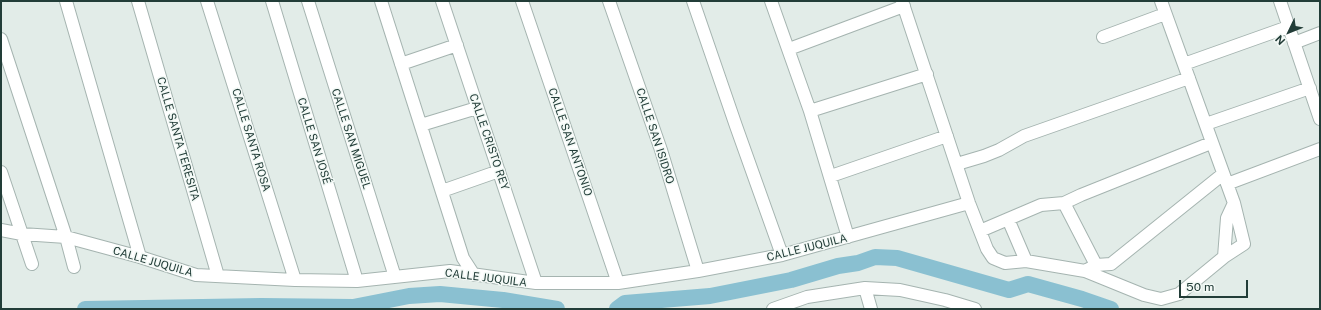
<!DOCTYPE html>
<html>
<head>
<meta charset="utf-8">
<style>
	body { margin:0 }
	#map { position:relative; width:1321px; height:310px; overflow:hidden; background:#e2ece8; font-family:"Public Sans",sans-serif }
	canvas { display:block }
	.frame { position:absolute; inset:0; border:2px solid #223d38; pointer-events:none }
	.north { position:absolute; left:1269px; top:12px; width:40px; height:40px; -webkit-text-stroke:3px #f3f9f6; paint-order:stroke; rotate:227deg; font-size:11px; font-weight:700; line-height:16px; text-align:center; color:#223d38 }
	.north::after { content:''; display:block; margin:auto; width:14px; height:18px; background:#223d38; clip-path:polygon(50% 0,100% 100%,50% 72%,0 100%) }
	.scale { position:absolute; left:1179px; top:280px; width:69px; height:18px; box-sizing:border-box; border:2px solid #223d38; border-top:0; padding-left:5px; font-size:12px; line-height:14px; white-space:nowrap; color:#223d38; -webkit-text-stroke:3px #f3f9f6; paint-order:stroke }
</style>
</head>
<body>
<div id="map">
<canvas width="1321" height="310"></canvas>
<div class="frame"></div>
<div class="north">N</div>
<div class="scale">50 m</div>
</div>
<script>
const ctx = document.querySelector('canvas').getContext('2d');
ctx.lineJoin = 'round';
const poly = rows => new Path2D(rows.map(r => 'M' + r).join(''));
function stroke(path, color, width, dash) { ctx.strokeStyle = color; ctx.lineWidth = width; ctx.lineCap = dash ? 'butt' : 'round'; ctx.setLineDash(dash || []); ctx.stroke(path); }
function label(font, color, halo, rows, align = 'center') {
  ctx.font = font + ' "Public Sans",sans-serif'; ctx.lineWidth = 3; ctx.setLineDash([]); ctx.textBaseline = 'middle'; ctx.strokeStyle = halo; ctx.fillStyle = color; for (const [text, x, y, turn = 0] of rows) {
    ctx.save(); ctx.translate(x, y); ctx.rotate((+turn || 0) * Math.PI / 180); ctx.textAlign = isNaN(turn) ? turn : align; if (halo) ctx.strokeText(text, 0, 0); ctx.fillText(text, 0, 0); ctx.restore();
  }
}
const river = poly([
	[85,309,261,306,353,307,409,296,440,294,503,300,557,309],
	[617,309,625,303,710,296,791,280,838,266,858,263,875,257,897,258,1009,290,1028,284,1082,299,1111,309]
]);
const minor = poly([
	[66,1,140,257],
	[138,1,218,276],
	[207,1,295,280],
	[272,1,357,281],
	[308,1,395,277],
	[381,1,463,258,474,275],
	[442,1,536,283],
	[522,1,618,283],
	[609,1,661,150,698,271],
	[693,1,736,126,782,255],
	[771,1,810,111,848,237],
	[902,1,969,203,987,249,993,258,1005,263,1026,261,1085,271,1144,295,1161,299,1179,294,1224,257,1227,218,1234,203],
	[1161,1,1234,203,1244,244,1224,257],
	[1280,1,1320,119],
	[1103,37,1165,14],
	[1,39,66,237,74,267],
	[1294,43,1320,33],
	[789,49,904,6],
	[401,64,457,45],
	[1184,64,1288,27],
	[810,111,927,74],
	[1206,124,1310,88],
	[421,125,477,108],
	[957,164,984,156,999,150,1024,136,1189,78],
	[1,172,32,264],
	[831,176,947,136],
	[1227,184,1320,149],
	[442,191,499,171],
	[1064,203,1096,265],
	[1008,219,1026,261],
	[1,230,22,234,66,237,140,257,196,275,295,280,357,281,450,271,536,283,618,283,698,271,782,255,969,203],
	[980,231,1041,205,1064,203,1081,195,1211,143],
	[1085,271,1096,265,1111,264,1223,174],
	[865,288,871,309],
	[773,309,807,297,865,288,900,290,945,300,975,309]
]);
const streetNames = [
	["CALLE SAN ISIDRO",655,136,72],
	["CALLE SANTA TERESITA",178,139,74],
	["CALLE SAN MIGUEL",351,139,72],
	["CALLE SANTA ROSA",251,140,73],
	["CALLE SAN JOSÉ",314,141,73],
	["CALLE CRISTO REY",489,142,71],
	["CALLE SAN ANTONIO",570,142,71],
	["CALLE JUQUILA",807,248,-14],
	["CALLE JUQUILA",153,262,16],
	["CALLE JUQUILA",486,278,7]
];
stroke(river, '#8ac0d1', 16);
stroke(minor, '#a5b4b0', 14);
stroke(minor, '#fff', 12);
label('11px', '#223d38', '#f3f9f6', streetNames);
</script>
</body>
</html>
